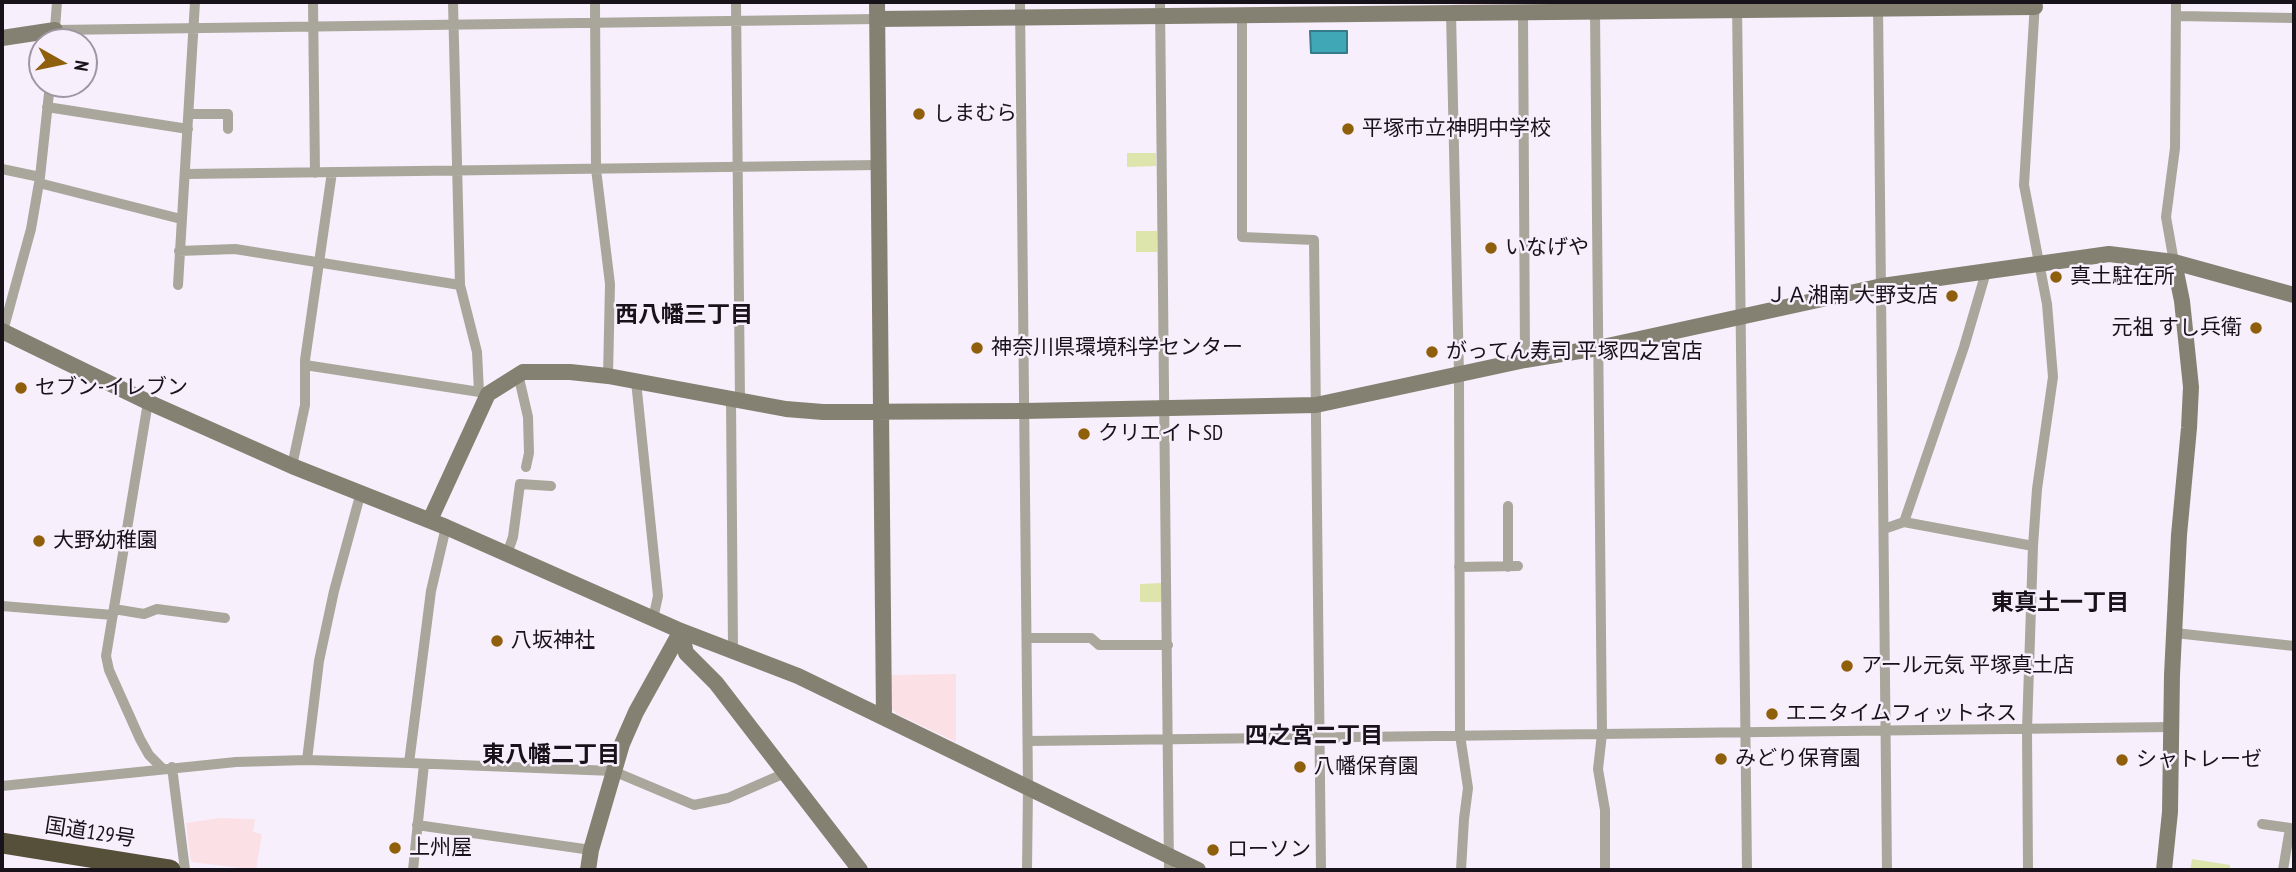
<!DOCTYPE html>
<html>
<head>
<meta charset="utf-8">
<style>
	body { margin:0 }
	#map { position:relative; width:2296px; height:872px; overflow:hidden; background:#f7effc; font-family:"PT Sans Narrow",sans-serif }
	canvas { display:block }
	.frame { position:absolute; inset:0; border:4px solid #18131b; pointer-events:none }
	.north { position:absolute; left:28px; top:28px; width:70px; height:70px; box-sizing:border-box; background:#f7effc; border:2px solid #9e97a2; border-radius:50%; rotate:99deg; font-size:19px; font-weight:700; line-height:28px; text-align:center; color:#18131b }
	.north::after { content:''; display:block; margin:auto; width:24px; height:32px; background:#8f5f0b; clip-path:polygon(50% 0,100% 100%,50% 72%,0 100%) }
</style>
</head>
<body>
<div id="map">
<canvas width="2296" height="872"></canvas>
<div class="frame"></div>
<div class="north">N</div>
</div>
<script>
const ctx = document.querySelector('canvas').getContext('2d');
ctx.lineJoin = 'round';
function paint(path, color) { ctx.fillStyle = color; ctx.fill(path, 'evenodd'); }
const poly = rows => new Path2D(rows.map(r => 'M' + r).join(''));
function stroke(path, color, width, dash) { ctx.strokeStyle = color; ctx.lineWidth = width; ctx.lineCap = dash ? 'butt' : 'round'; ctx.setLineDash(dash || []); ctx.stroke(path); }
function label(font, color, halo, rows, align = 'center') {
  ctx.font = font + ' "PT Sans Narrow","Noto Sans JP",sans-serif'; ctx.lineWidth = 5; ctx.setLineDash([]); ctx.textBaseline = 'middle'; ctx.strokeStyle = halo; ctx.fillStyle = color; for (const [text, x, y, turn = 0] of rows) {
    ctx.save(); ctx.translate(x, y); ctx.rotate((+turn || 0) * Math.PI / 180); ctx.textAlign = isNaN(turn) ? turn : align; if (halo) ctx.strokeText(text, 0, 0); ctx.fillText(text, 0, 0); ctx.restore();
  }
}
const commercial = poly([
	[956,674,956,742,897,714,891,708,890,675],
	[220,818,255,819,253,832,262,834,256,870,191,862,186,823]
]);
const industrial = poly([
	[1453,2,1731,2,1731,3,1453,6]
]);
const green = poly([
	[1127,153,1156,153,1156,166,1127,167],
	[1136,231,1157,231,1157,252,1136,252],
	[1161,583,1161,602,1140,602,1140,584],
	[2192,859,2230,865,2230,870,2190,870]
]);
const water = poly([
	[1347,31,1347,53,1311,53,1310,31,1347,31]
]);
const street = poly([
	[313,2,315,173],
	[453,2,460,285,477,352,479,392],
	[595,2,596,169,610,284,608,376],
	[736,2,740,401],
	[1020,2,1028,788,1027,870],
	[1160,2,1169,870],
	[1737,2,1747,870],
	[1878,5,1887,870],
	[1523,12,1525,360],
	[1595,12,1602,734,1598,769,1605,810,1605,870],
	[1451,13,1459,375,1460,735,1468,788,1464,819,1461,870],
	[1242,15,1242,237,1314,240,1321,870],
	[2177,16,2294,18],
	[55,30,877,19],
	[54,42,57,2],
	[47,107,188,129],
	[189,114,228,114,228,129],
	[2,169,40,177],
	[185,174,878,165],
	[39,183,181,219],
	[179,251,235,249,460,285],
	[2174,262,2166,217,2175,148,2176,2],
	[178,285,195,2],
	[3,331,31,229,40,177,50,84],
	[305,365,486,393],
	[518,374,528,417,529,453,526,467],
	[636,381,658,596,653,619],
	[731,399,733,650],
	[148,402,106,656,109,670,140,739,149,755,163,769],
	[292,466,305,405,305,360,332,172],
	[1904,522,2033,546],
	[1884,529,1904,522,1964,347,1986,272],
	[507,554,513,537,520,484,551,486],
	[1459,567,1518,566],
	[1508,567,1508,506],
	[2,606,113,615],
	[114,609,144,614,157,609,225,618],
	[2175,633,2294,646],
	[1027,638,1091,638,1099,645,1168,645],
	[1028,741,2172,727],
	[307,760,319,661,334,591,361,492],
	[409,763,431,591,446,527],
	[172,767,185,870],
	[2,786,236,762,307,760,409,763,613,771,694,805,728,798,785,773],
	[2262,824,2290,828,2283,870],
	[417,825,591,850],
	[413,870,424,764],
	[2028,870,2027,730,2033,546,2037,489,2053,377,2047,304,2024,185,2035,2]
]);
const secondary = poly([
	[877,2,884,716],
	[877,19,2035,7],
	[2,38,55,30],
	[2,331,148,402,292,466,446,527,681,631,798,676,1198,870],
	[430,520,488,394,523,372,570,372,608,376,786,409,823,412,1024,411,1316,405,1525,360,1598,348,1882,286,2109,254,2174,262,2294,295],
	[681,631,686,653,716,683,860,870],
	[588,870,591,850,622,744,636,712,681,631],
	[2164,870,2170,812,2172,675,2179,535,2189,428,2191,387,2182,301,2174,262]
]);
const highway = poly([
	[2,843,170,870]
]);
const markers = [
	[919,114,7,"#8f5f0b"],
	[1348,129,7,"#8f5f0b"],
	[1491,248,7,"#8f5f0b"],
	[2056,277,7,"#8f5f0b"],
	[1952,296,7,"#8f5f0b"],
	[2256,328,7,"#8f5f0b"],
	[977,348,7,"#8f5f0b"],
	[1432,352,7,"#8f5f0b"],
	[21,388,7,"#8f5f0b"],
	[1084,434,7,"#8f5f0b"],
	[39,541,7,"#8f5f0b"],
	[497,641,7,"#8f5f0b"],
	[1847,666,7,"#8f5f0b"],
	[1772,714,7,"#8f5f0b"],
	[1721,759,7,"#8f5f0b"],
	[2122,760,7,"#8f5f0b"],
	[1300,767,7,"#8f5f0b"],
	[395,848,7,"#8f5f0b"],
	[1213,850,7,"#8f5f0b"]
];
const poiNames = [
	["しまむら",933,114],
	["平塚市立神明中学校",1362,129],
	["いなげや",1505,248],
	["真土駐在所",2070,277],
	["ＪＡ湘南 大野支店",1938,296,"right"],
	["元祖 すし兵衛",2242,328,"right"],
	["神奈川県環境科学センター",991,348],
	["がってん寿司 平塚四之宮店",1446,352],
	["セブン-イレブン",35,388],
	["クリエイトSD",1098,434],
	["大野幼稚園",53,541],
	["八坂神社",511,641],
	["アール元気 平塚真土店",1861,666],
	["エニタイムフィットネス",1786,714],
	["みどり保育園",1735,759],
	["シャトレーゼ",2136,760],
	["八幡保育園",1314,767],
	["上州屋",409,848],
	["ローソン",1227,850]
];
const streetNames = [
	["国道129号",90,833,9]
];
const neighbourhoodNames = [
	["西八幡三丁目",684,315],
	["東真土一丁目",2060,603],
	["四之宮二丁目",1314,736],
	["東八幡二丁目",551,755]
];
paint(commercial, '#fbe1e6');
paint(industrial, '#f6e1f0');
paint(green, '#dde5ad');
paint(water, '#3fa7b6');
stroke(water, '#337b88', 2);
stroke(street, '#a9a69b', 10);
stroke(secondary, '#858172', 16);
stroke(highway, '#56503b', 21);
for (const [x, y, r, color] of markers) { const dot = new Path2D(); dot.arc(x, y, r, 0, 2 * Math.PI); ctx.fillStyle = color; ctx.fill(dot); stroke(dot, '#f7effc', 2.5); }
label('21px', '#18131b', '#f7effc', poiNames, 'left');
label('21px', '#18131b', '#f7effc', streetNames);
label('bold 23px', '#18131b', '#f7effc', neighbourhoodNames);
</script>
</body>
</html>
